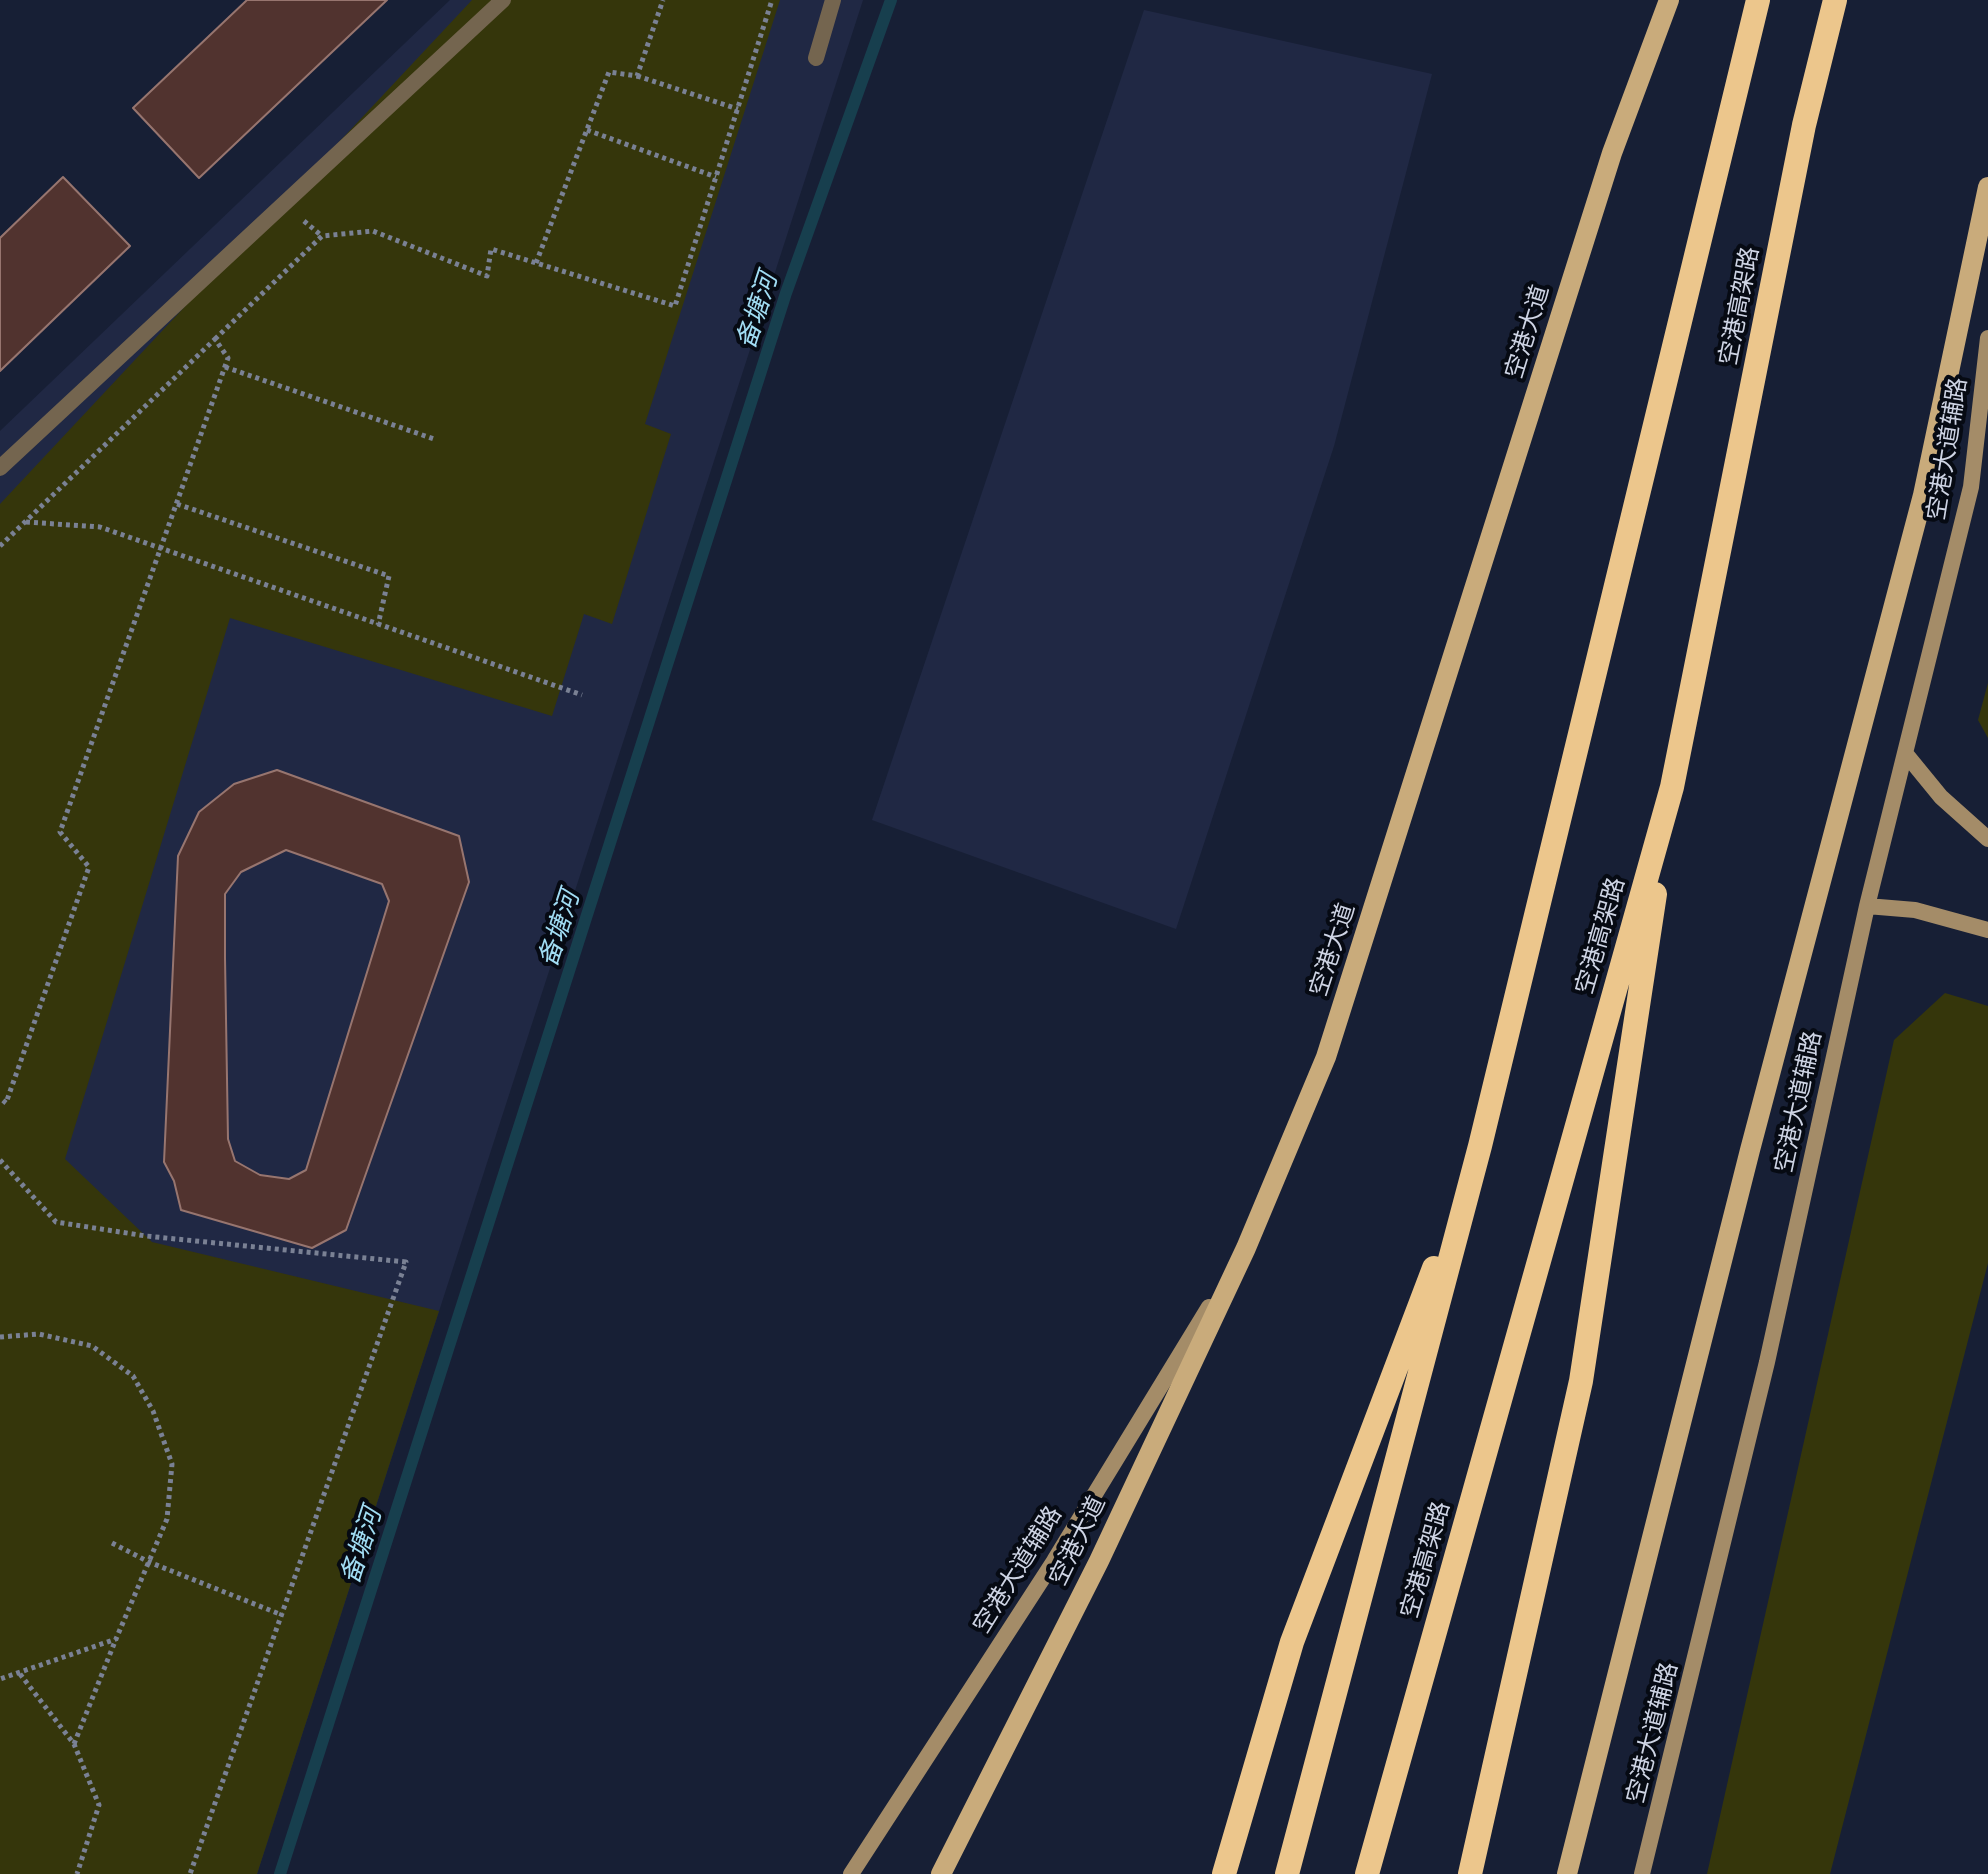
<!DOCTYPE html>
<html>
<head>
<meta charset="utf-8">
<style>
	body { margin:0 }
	canvas { display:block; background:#171f35 }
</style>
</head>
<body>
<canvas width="1988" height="1874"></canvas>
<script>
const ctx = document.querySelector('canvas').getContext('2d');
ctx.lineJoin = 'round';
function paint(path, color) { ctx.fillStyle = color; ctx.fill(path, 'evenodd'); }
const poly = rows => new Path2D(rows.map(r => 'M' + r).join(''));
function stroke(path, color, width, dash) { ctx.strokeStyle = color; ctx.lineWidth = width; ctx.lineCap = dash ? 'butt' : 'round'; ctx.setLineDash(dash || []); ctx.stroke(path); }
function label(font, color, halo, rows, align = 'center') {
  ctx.font = font + ' "PT Sans Narrow","Noto Sans SC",sans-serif'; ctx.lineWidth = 8; ctx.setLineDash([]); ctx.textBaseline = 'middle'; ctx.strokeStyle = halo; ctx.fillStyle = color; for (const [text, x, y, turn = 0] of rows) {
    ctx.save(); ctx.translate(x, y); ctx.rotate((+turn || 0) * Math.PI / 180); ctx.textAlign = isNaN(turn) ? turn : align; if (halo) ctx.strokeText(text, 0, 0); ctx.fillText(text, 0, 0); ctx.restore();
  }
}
const built = poly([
	[450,0,863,0,257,1874,0,1874,0,431],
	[1144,10,1432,74,1334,446,1176,929,872,820]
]);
const green = poly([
	[472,0,780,0,645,424,671,434,612,624,584,614,552,716,230,618,65,1159,152,1242,439,1311,257,1874,0,1874,0,504],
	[1988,683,1988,738,1978,720],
	[1945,993,1988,1006,1988,1263,1830,1874,1707,1874,1894,1040]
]);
const stream = poly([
	[280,1874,786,293,891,0]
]);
const building = poly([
	[247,0,387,0,199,178,133,108,247,0],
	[63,177,130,246,0,371,0,238,63,177],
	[277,770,459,836,469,882,346,1230,312,1248,181,1210,174,1181,164,1162,178,856,199,812,234,784,277,770],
	[286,850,382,884,389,901,306,1170,289,1179,260,1175,235,1161,228,1139,225,958,225,894,241,872,286,850]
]);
const path = poly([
	[304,221,322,236],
	[536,263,609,72,637,76,663,0],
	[74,1744,116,1639]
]);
const lane = poly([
	[816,58,833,0]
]);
const street = poly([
	[0,468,503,0]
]);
const secondary = poly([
	[1905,753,1941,797,1988,839],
	[1867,906,1915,910,1988,930],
	[851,1874,1054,1561,1209,1307],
	[1642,1874,1767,1362,1867,906,1971,487,1988,338]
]);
const primary = poly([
	[941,1874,1099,1561,1246,1248,1326,1057,1612,153,1669,0],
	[1567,1874,1750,1150,1923,495,1988,187]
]);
const highway = poly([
	[1224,1874,1292,1642,1434,1268],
	[1287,1874,1480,1146,1758,0],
	[1367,1874,1672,787,1804,125,1835,0],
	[1470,1874,1581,1381,1655,894]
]);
const pathBridge = poly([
	[637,76,738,109],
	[587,130,716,177],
	[215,339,322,236,373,231,487,276,491,249,675,306,772,0],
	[225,367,434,439],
	[177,504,389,576,378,625],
	[26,522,100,527,582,695],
	[0,546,215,339,228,358,60,832,89,867,6,1103,0,1098],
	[0,1160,56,1222,146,1236,406,1262,190,1874],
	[0,1337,39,1334,92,1346,133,1376,153,1411,172,1464,167,1519,116,1639,0,1679],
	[112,1543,149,1562,282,1615],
	[20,1674,74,1744,99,1805,77,1874]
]);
const streetNames = [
	["空港高架路",1740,306,-79],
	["空港大道",1528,332,-73],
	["空港大道辅路",1948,449,-81],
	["空港高架路",1601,936,-74],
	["空港大道",1333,950,-72],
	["空港大道辅路",1799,1102,-78],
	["空港大道",1078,1541,-64],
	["空港高架路",1426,1560,-74],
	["空港大道辅路",1018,1570,-58],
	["空港大道辅路",1653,1733,-76]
];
const waterNames = [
	["备塘河",758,311,-72],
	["备塘河",560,929,-72],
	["备塘河",362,1546,-72]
];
paint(built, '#202844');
paint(green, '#35360b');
stroke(stream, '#173f4e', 12);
paint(building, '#51332f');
stroke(building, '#97756f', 2);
stroke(path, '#7a8194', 5, [4, 4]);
stroke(lane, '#74654f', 16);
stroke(street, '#74654f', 16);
stroke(secondary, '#a48c68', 16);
stroke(primary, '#c9ab7b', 20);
stroke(highway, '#ecc68c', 24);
stroke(pathBridge, '#7a8194', 5, [4, 4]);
label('24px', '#ced4e4', '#060a13', streetNames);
label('italic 26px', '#a1ddf4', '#060a13', waterNames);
</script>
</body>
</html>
